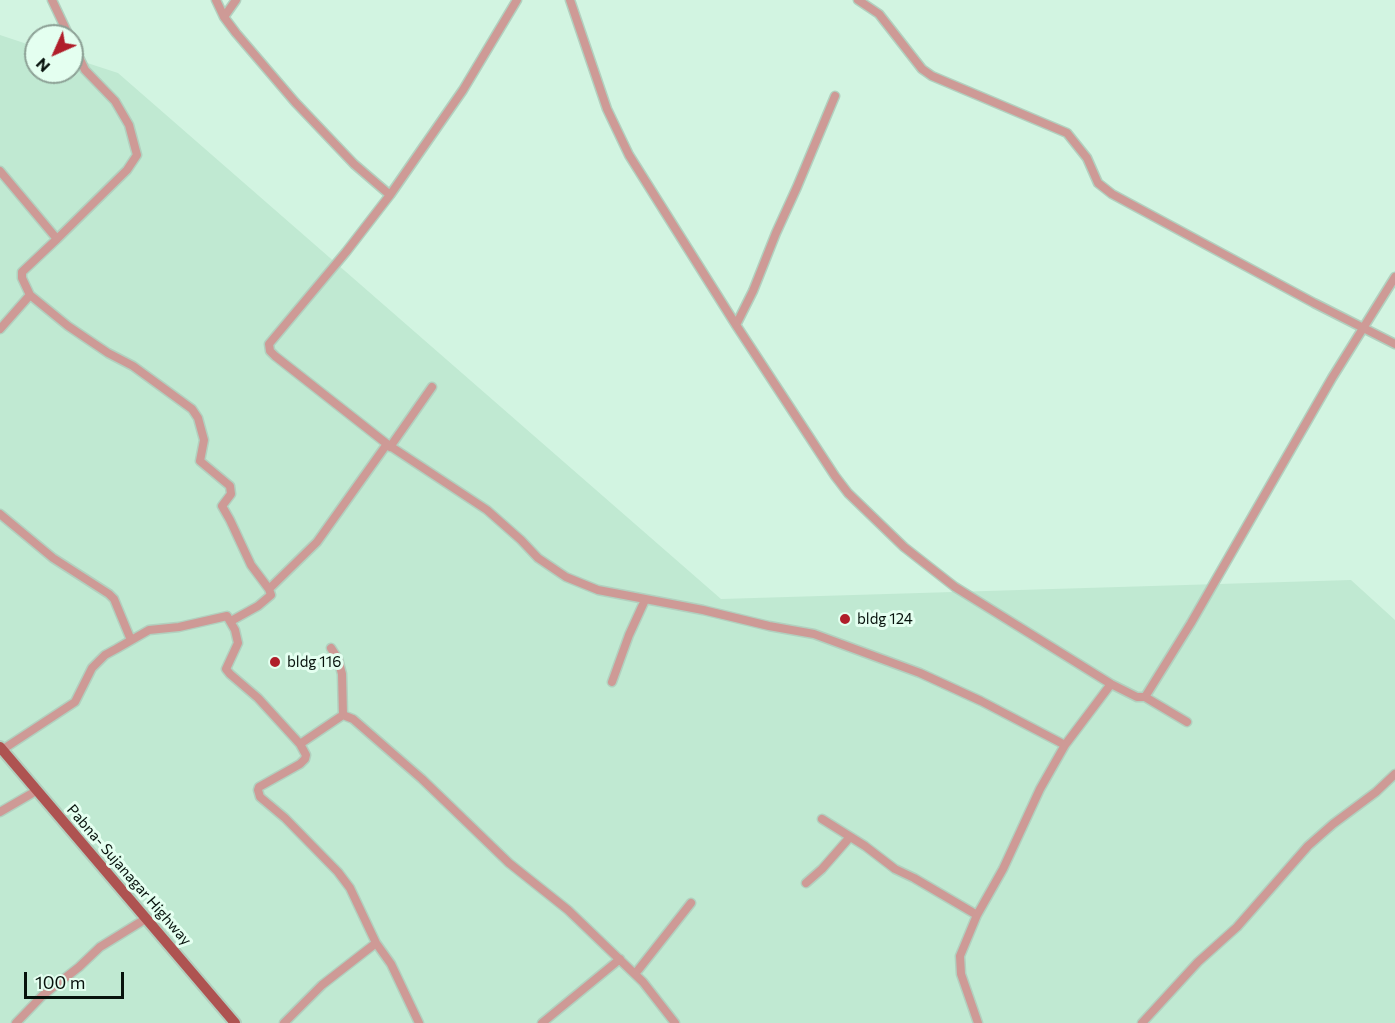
<!DOCTYPE html>
<html>
<head>
<meta charset="utf-8">
<style>
	body { margin:0 }
	#map { position:relative; width:1395px; height:1023px; overflow:hidden; background:#d2f4e1; font-family:Commissioner,sans-serif }
	canvas { display:block }
	.north { position:absolute; left:24px; top:24px; width:60px; height:60px; box-sizing:border-box; background:#e4fff0; border:2px solid #8ca095; border-radius:50%; rotate:225deg; font-size:16px; font-weight:700; line-height:24px; text-align:center; color:#07120c }
	.north::after { content:''; display:block; margin:auto; width:21px; height:27px; background:#b01e2a; clip-path:polygon(50% 0,100% 100%,50% 72%,0 100%) }
	.scale { position:absolute; left:24px; top:972px; width:100px; height:27px; box-sizing:border-box; border:3px solid #07120c; border-top:0; padding-left:8px; font-size:18px; line-height:21px; white-space:nowrap; color:#07120c; -webkit-text-stroke:4px #e4fff0; paint-order:stroke }
</style>
</head>
<body>
<div id="map">
<canvas width="1395" height="1023"></canvas>
<div class="north">N</div>
<div class="scale">100 m</div>
</div>
<script>
const ctx = document.querySelector('canvas').getContext('2d');
ctx.lineJoin = 'round';
function paint(path, color) { ctx.fillStyle = color; ctx.fill(path, 'evenodd'); }
const poly = rows => new Path2D(rows.map(r => 'M' + r).join(''));
function stroke(path, color, width, dash) { ctx.strokeStyle = color; ctx.lineWidth = width; ctx.lineCap = dash ? 'butt' : 'round'; ctx.setLineDash(dash || []); ctx.stroke(path); }
function label(font, color, halo, rows, align = 'center') {
  ctx.font = font + ' Commissioner,sans-serif'; ctx.lineWidth = 6; ctx.setLineDash([]); ctx.textBaseline = 'middle'; ctx.strokeStyle = halo; ctx.fillStyle = color; for (const [text, x, y, turn = 0] of rows) {
    ctx.save(); ctx.translate(x, y); ctx.rotate((+turn || 0) * Math.PI / 180); ctx.textAlign = isNaN(turn) ? turn : align; if (halo) ctx.strokeText(text, 0, 0); ctx.fillText(text, 0, 0); ctx.restore();
  }
}
const built = poly([
	[0,35,36,47,36,72,72,72,72,58,118,73,721,599,1351,580,1395,620,1395,1023,0,1023]
]);
const minor = poly([
	[52,0,69,36],
	[216,0,224,17,236,33,295,102,354,164,390,195],
	[570,0,607,109,629,155,736,325,835,476,848,493,904,547,955,587,1111,684,1137,697,1145,697,1187,722],
	[858,0,879,14,922,69,932,76,1067,133,1087,158,1098,183,1112,194,1314,303,1395,344],
	[224,17,236,0],
	[0,171,57,239,22,272,22,278,30,295,0,329],
	[57,239,127,170,137,155,129,125,115,101,85,70,72,43],
	[30,295,68,326,108,353,133,366,192,409,198,418,204,440,200,461,230,486,231,494,222,506,230,520,251,565,269,589,271,595,258,606,231,621],
	[736,325,753,291,776,233,797,187,835,96],
	[387,444,487,510,521,540,538,558,566,577,598,590,703,610,769,626,814,634,920,673,981,701,1065,745],
	[390,447,432,387],
	[0,514,53,558,109,594,114,599,131,640],
	[269,589,317,542,387,444,275,356,270,351,269,344,346,252,390,195,463,90,517,0],
	[331,648,338,659,342,674,343,715],
	[612,682,629,635,645,600],
	[1145,697,1191,623,1332,378,1395,277],
	[2,750,75,702,92,668,105,655,116,649,149,630,179,627,227,616,235,630,238,643,226,669,230,674,258,698,300,744],
	[0,812,36,791],
	[822,819,865,846,895,869,914,878,977,915],
	[806,883,822,869,850,837],
	[376,943,391,964,419,1023],
	[635,974,691,903],
	[16,1023,42,996,79,967,100,947,147,918],
	[284,1023,322,985,376,943,350,888,338,872,285,818,260,797,258,790,259,787,300,764,305,759,306,755,300,744,343,715,353,719,422,779,509,863,568,910,643,982,675,1023],
	[542,1023,620,959],
	[978,1023,961,974,960,956,977,915,1003,869,1040,789,1065,745,1111,684],
	[1142,1023,1198,962,1237,927,1308,846,1333,824,1376,792,1395,774]
]);
const major = poly([
	[0,747,235,1023]
]);
const markers = [
	[845,619,6,"#b01e2a"],
	[275,662,6,"#b01e2a"]
];
const poiNames = [
	["bldg 124",857,619],
	["bldg 116",287,662]
];
const streetNames = [
	["Pabna- Sujanagar Highway",129,875,49]
];
paint(built, '#c0e9d2');
stroke(minor, '#b2d0bf', 11);
stroke(major, '#b2d0bf', 14);
stroke(minor, '#ce9a96', 8);
stroke(major, '#ae5351', 10);
for (const [x, y, r, color] of markers) { const dot = new Path2D(); dot.arc(x, y, r, 0, 2 * Math.PI); ctx.fillStyle = color; ctx.fill(dot); stroke(dot, '#e4fff0', 2); }
label('15px', '#07120c', '#e4fff0', poiNames, 'left');
label('15px', '#07120c', '#e4fff0', streetNames);
</script>
</body>
</html>
